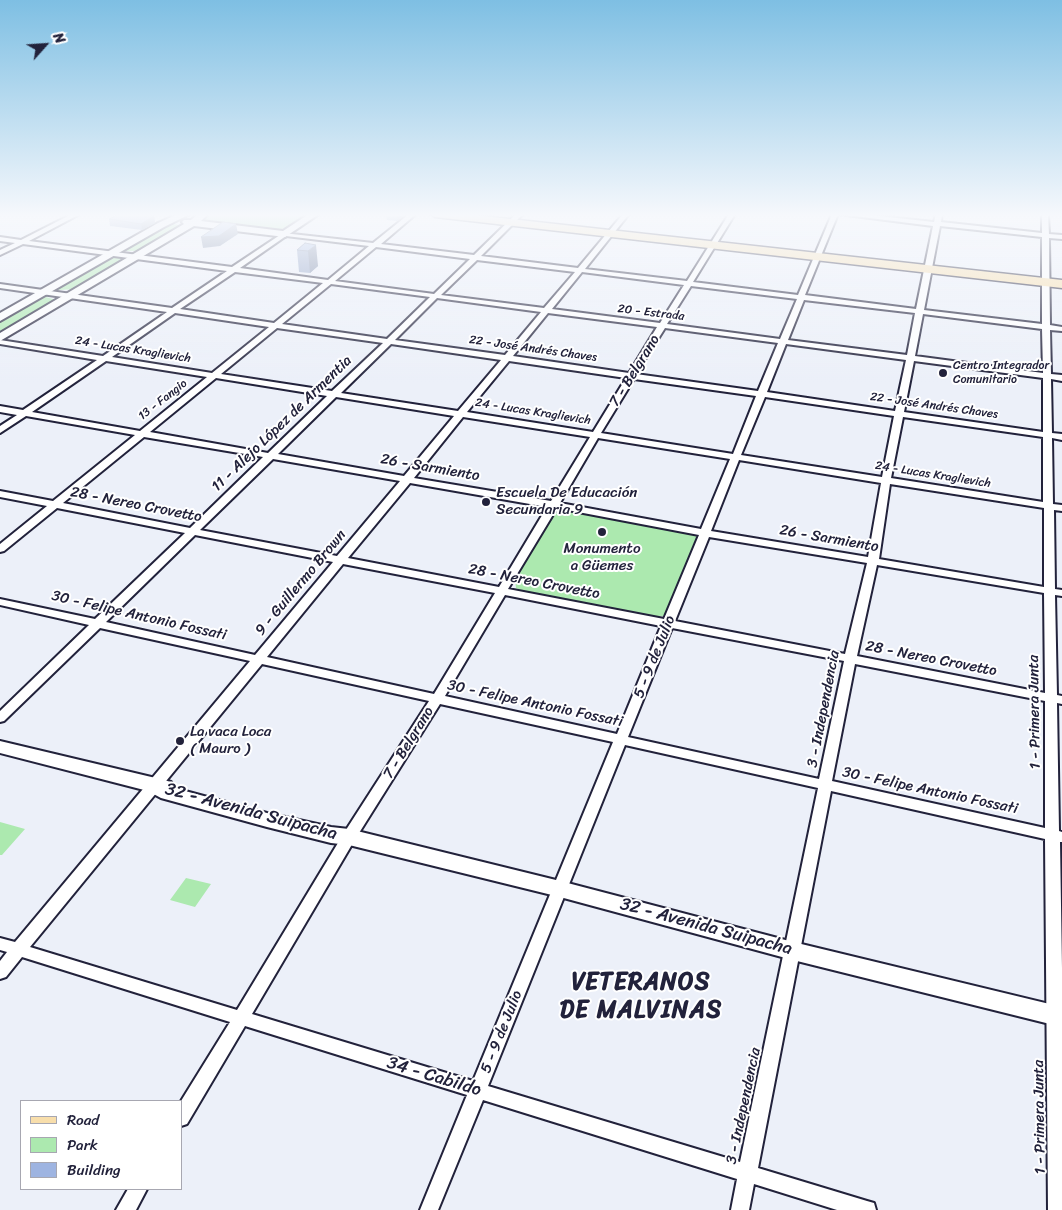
<!DOCTYPE html>
<html>
<head>
<meta charset="utf-8">
<style>
	body { margin:0 }
	#map { position:relative; width:1062px; height:1210px; overflow:hidden; background:#ecf0f9; font-family:Sriracha,sans-serif }
	canvas { display:block }
	.legend { position:absolute; left:20px; top:1100px; width:162px; height:90px; box-sizing:border-box; background:#fff; border:1px solid #a7a7b1; margin:0; padding:6px 9px; list-style:none; font-size:15px; color:#22223b }
	.legend li { display:flex; align-items:center; gap:10px; height:25px }
	.legend b { width:25px; border:1px solid #a7a7b1 }
	.north { position:absolute; left:20px; top:20px; width:50px; height:50px; -webkit-text-stroke:4px #fff; paint-order:stroke; rotate:64deg; font-size:14px; font-weight:700; line-height:20px; text-align:center; color:#22223b }
	.north::after { content:''; display:block; margin:auto; width:18px; height:22px; background:#22223b; clip-path:polygon(50% 0,100% 100%,50% 72%,0 100%) }
</style>
</head>
<body>
<div id="map">
<canvas width="1062" height="1210"></canvas>
<ul class="legend">
<li><b style="height:6px;background:#f8deab"></b>Road</li>
<li><b style="height:14px;background:#ace9af"></b>Park</li>
<li><b style="height:14px;background:#9eb4e1"></b>Building</li>
</ul>
<div class="north">N</div>
</div>
<script>
const ctx = document.querySelector('canvas').getContext('2d');
ctx.lineJoin = 'round';
function paint(path, color) { ctx.fillStyle = color; ctx.fill(path, 'evenodd'); }
const poly = rows => new Path2D(rows.map(r => 'M' + r).join(''));
function stroke(path, color, width, dash) { ctx.strokeStyle = color; ctx.lineWidth = width; ctx.lineCap = dash ? 'butt' : 'round'; ctx.setLineDash(dash || []); ctx.stroke(path); }
function label(font, color, halo, rows, align = 'center') {
  ctx.font = font + ' Sriracha,sans-serif'; ctx.lineWidth = 4; ctx.setLineDash([]); ctx.textBaseline = 'middle'; ctx.strokeStyle = halo; ctx.fillStyle = color; for (const [text, x, y, turn = 0] of rows) {
    ctx.save(); ctx.translate(x, y); ctx.rotate((+turn || 0) * Math.PI / 180); ctx.textAlign = isNaN(turn) ? turn : align; if (halo) ctx.strokeText(text, 0, 0); ctx.fillText(text, 0, 0); ctx.restore();
  }
}
const green = poly([
	[209,214,309,214,291,227,272,231,201,222,199,220],
	[174,224,181,226,142,251,126,251,124,249,165,225],
	[109,258,118,258,123,260,77,289,59,290,58,287],
	[46,297,56,300,0,334,0,321,36,299],
	[568,510,688,531,697,535,698,540,669,610,663,616,649,617,529,593,516,588,515,579,554,514],
	[0,822,25,829,2,855,0,855],
	[186,878,211,884,195,907,170,900]
]);
const street = poly([
	[72,214,80,214,29,241,232,267,283,233,373,243,409,214,416,214,381,244,474,255,516,214,523,214,481,256,578,268,623,214,629,214,585,269,687,281,729,214,735,214,693,282,798,295,832,214,861,214,934,222,936,214,942,214,941,222,1042,233,1042,214,1048,214,1049,234,1062,235,1062,239,1049,238,1050,325,1062,327,1062,331,1050,330,1051,374,1062,375,1062,381,1051,379,1052,433,1062,434,1062,440,1052,438,1053,504,1062,505,1062,511,1054,510,1055,589,1062,590,1062,596,1055,595,1057,695,1062,696,1062,704,1057,703,1059,831,1062,832,1062,842,1060,842,1062,968,1062,1210,1048,1210,1045,839,831,791,758,1168,867,1201,874,1203,876,1210,837,1210,754,1184,749,1210,731,1210,737,1179,483,1100,438,1210,420,1210,467,1095,245,1026,187,1124,181,1126,181,1101,230,1022,22,957,6,977,0,979,0,961,7,952,0,950,0,938,15,942,250,661,100,628,4,721,0,722,0,711,89,625,0,605,0,599,95,619,185,533,57,508,4,551,0,552,0,544,47,506,0,497,0,491,53,501,135,435,26,416,0,433,0,426,17,415,0,412,0,406,23,410,97,360,0,344,0,340,103,356,167,312,0,288,0,284,172,308,227,271,23,244,0,255,0,250,15,243,0,241,0,237,21,240,72,214],
	[838,214,933,226,916,309,805,295,838,214],
	[940,226,1042,237,1042,324,924,310,940,226],
	[286,236,369,246,328,280,240,268,286,236],
	[376,247,470,259,434,294,335,281,376,247],
	[477,260,575,272,544,308,441,295,477,260],
	[235,272,323,283,274,323,180,309,235,272],
	[582,272,684,285,660,323,552,309,582,272],
	[331,284,430,297,387,339,282,324,331,284],
	[691,286,797,299,780,339,667,324,691,286],
	[437,298,541,312,505,355,395,340,437,298],
	[804,300,915,313,907,355,788,340,804,300],
	[175,313,269,327,212,373,112,357,175,313],
	[548,313,657,327,629,373,513,356,548,313],
	[923,314,1042,329,1043,373,915,356,923,314],
	[277,328,383,343,332,391,221,374,277,328],
	[665,328,778,343,758,391,636,374,665,328],
	[391,344,501,360,458,411,341,393,391,344],
	[786,344,906,360,895,411,767,392,786,344],
	[106,361,207,377,140,431,32,412,106,361],
	[509,361,626,378,593,432,467,412,509,361],
	[914,361,1043,378,1043,432,904,412,914,361],
	[216,378,327,396,268,453,150,432,216,378],
	[634,379,756,396,733,454,601,433,634,379],
	[336,397,454,416,404,476,278,454,336,397],
	[765,397,894,416,882,477,741,455,765,397],
	[463,417,590,437,551,501,414,478,463,417],
	[903,417,1043,437,1043,502,891,478,903,417],
	[144,437,263,457,190,528,63,503,144,437],
	[598,438,730,459,701,529,560,503,598,438],
	[273,459,400,481,337,556,200,530,273,459],
	[739,460,881,483,868,557,711,531,739,460],
	[410,483,547,507,499,587,348,558,410,483],
	[890,484,1044,508,1044,587,879,559,890,484],
	[557,508,699,535,664,619,508,589,557,508],
	[195,535,333,562,255,655,106,622,195,535],
	[709,537,867,563,845,654,675,621,709,537],
	[343,564,495,593,434,694,267,657,343,564],
	[877,565,1044,593,1045,693,857,656,877,565],
	[505,595,661,626,617,734,445,696,505,595],
	[672,628,844,661,819,779,628,737,672,628],
	[262,664,429,701,344,833,237,1010,30,947,262,664],
	[855,664,1045,701,1045,828,832,781,855,664],
	[440,704,613,742,473,1081,252,1014,354,841,440,704],
	[625,745,818,788,740,1162,488,1086,625,745],
	[128,1189,147,1189,136,1210,116,1210,128,1189]
]);
const secondary = poly([
	[178,214,190,214,164,227,0,321,0,313,158,223,178,214],
	[198,214,208,214,201,221,283,231,309,214,319,214,285,237,194,226,0,341,0,333,184,224,182,222,184,220,191,220,198,214],
	[0,741,164,780,171,782,174,788,267,813,331,827,349,829,560,881,793,942,1062,1007,1062,1027,793,960,560,897,349,845,331,843,267,827,161,798,148,791,0,753,0,741]
]);
const primary = poly([
	[430,214,465,214,1062,280,1062,288,435,217,430,214]
]);
const wall = poly([
	[386,214,406,214,397,221,387,220],
	[154,216,155,223,142,230,110,226,109,219],
	[305,243,318,266,310,273,299,272,297,250]
]);
const shadedWall = poly([
	[397,214,406,214,397,221],
	[154,216,155,223,142,230,141,224],
	[236,224,238,234,220,246,203,248,201,237],
	[316,245,318,266,310,273,308,251]
]);
const building = poly([
	[119,214,135,214,154,216,141,224,109,219,119,214],
	[223,222,236,224,219,236,201,237,223,222],
	[305,243,316,245,308,251,297,250,305,243]
]);
const markers = [
	[943,373,5,"#22223b"],
	[486,502,5,"#22223b"],
	[602,532,5,"#22223b"],
	[180,741,5,"#22223b"]
];
const farStreetnames = [
	["20 - Estrada",651,313,7],
	["22 - José Andrés Chaves",533,349,8],
	["24 - Lucas Kraglievich",133,350,9],
	["13 - Fangio",163,400,-38],
	["22 - José Andrés Chaves",934,406,8],
	["24 - Lucas Kraglievich",533,412,9],
	["24 - Lucas Kraglievich",933,475,9]
];
const farPoinames = [
	["Centro Integrador",953,366],
	["Comunitario",953,380]
];
const streetNames = [
	["7 - Belgrano",635,371,-58],
	["11 - Alejo López de Armentia",282,424,-44],
	["26 - Sarmiento",430,468,10],
	["28 - Nereo Crovetto",136,505,11],
	["26 - Sarmiento",829,539,10],
	["28 - Nereo Crovetto",534,582,11],
	["9 - Guillermo Brown",301,583,-50],
	["30 - Felipe Antonio Fossati",139,616,13],
	["5 - 9 de Julio",655,657,-68],
	["28 - Nereo Crovetto",931,659,11],
	["30 - Felipe Antonio Fossati",535,704,12],
	["3 - Independencia",824,709,-79],
	["1 - Primera Junta",1035,712,-91],
	["7 - Belgrano",409,743,-58],
	["30 - Felipe Antonio Fossati",930,791,12],
	["5 - 9 de Julio",502,1032,-68],
	["3 - Independencia",744,1106,-78],
	["1 - Primera Junta",1040,1117,-91]
];
const poiNames = [
	["Escuela De Educación",496,493],
	["Secundaria 9",496,510],
	["Monumento",602,549,"center"],
	["a Güemes",602,566,"center"],
	["La vaca Loca",190,732],
	["( Mauro )",190,749]
];
const nearStreetnames = [
	["32 - Avenida Suipacha",251,812,15],
	["32 - Avenida Suipacha",706,927,15],
	["34 - Cabildo",434,1077,17]
];
const nearDistrictnames = [
	["VETERANOS",641,983],
	["DE MALVINAS",641,1011]
];
paint(green, '#ace9af');
stroke(street, '#22223b', 4);
stroke(secondary, '#22223b', 4);
stroke(primary, '#22223b', 3);
paint(street, '#fff');
paint(secondary, '#fff');
paint(primary, '#f8deab');
paint(wall, '#889bc2');
paint(shadedWall, '#6f7e9e');
paint(building, '#9eb4e1');
stroke(building, '#6f7e9e', 1);
const sky = ctx.createLinearGradient(0, 0, 0, 384);
sky.addColorStop(0, '#7ebfe3');
sky.addColorStop(0.56, '#f6f8fc');
sky.addColorStop(1, '#f6f8fc00');
ctx.fillStyle = sky;
ctx.fillRect(0, 0, 1062, 384);
for (const [x, y, r, color] of markers) { const dot = new Path2D(); dot.arc(x, y, r, 0, 2 * Math.PI); ctx.fillStyle = color; ctx.fill(dot); stroke(dot, '#fff', 2); }
label('12px', '#22223b', '#fff', farStreetnames);
label('12px', '#22223b', '#fff', farPoinames, 'left');
label('15px', '#22223b', '#fff', streetNames);
label('15px', '#22223b', '#fff', poiNames, 'left');
label('18px', '#22223b', '#fff', nearStreetnames);
ctx.letterSpacing = '1px';
label('bold 24px', '#22223b', '#fff', nearDistrictnames);
ctx.letterSpacing = '0px';
</script>
</body>
</html>
